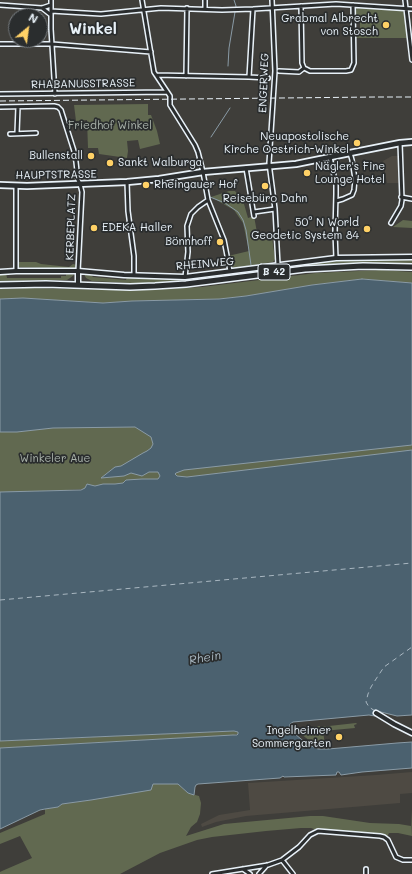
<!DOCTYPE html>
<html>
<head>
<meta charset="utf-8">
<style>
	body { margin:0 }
	#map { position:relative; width:412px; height:874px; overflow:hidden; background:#3f3e3a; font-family:Mali,sans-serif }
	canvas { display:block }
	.north { position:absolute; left:8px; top:8px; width:40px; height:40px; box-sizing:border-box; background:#2a2d2e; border:1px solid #767b7f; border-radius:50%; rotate:29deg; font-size:11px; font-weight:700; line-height:16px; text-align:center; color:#e8f1f8 }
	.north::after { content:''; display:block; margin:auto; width:14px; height:18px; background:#ffd166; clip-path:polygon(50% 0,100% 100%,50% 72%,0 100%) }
</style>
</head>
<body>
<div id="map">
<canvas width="412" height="874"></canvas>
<div class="north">N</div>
</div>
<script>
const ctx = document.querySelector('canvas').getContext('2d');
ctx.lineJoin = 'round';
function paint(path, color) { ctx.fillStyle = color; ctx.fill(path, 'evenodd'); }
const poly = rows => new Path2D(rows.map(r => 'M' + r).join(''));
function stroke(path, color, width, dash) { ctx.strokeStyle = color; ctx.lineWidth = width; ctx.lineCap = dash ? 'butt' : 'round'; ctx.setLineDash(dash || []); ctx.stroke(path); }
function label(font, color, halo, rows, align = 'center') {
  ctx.font = font + ' Mali,sans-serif'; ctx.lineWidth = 3.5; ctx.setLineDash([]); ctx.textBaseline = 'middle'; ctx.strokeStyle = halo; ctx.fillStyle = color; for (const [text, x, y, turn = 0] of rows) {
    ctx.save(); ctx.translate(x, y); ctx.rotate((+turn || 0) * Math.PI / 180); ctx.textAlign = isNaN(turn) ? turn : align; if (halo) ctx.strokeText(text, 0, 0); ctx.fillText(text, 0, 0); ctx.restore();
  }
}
const built = poly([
	[392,156,399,156,400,183,387,183,383,161],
	[412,772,412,793,400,794,400,803,246,816,216,822,202,827,201,824,219,815,250,810,248,783,376,775]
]);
const green = poly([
	[357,8,402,10,404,13,408,38,356,38,356,29,360,29,360,19,356,19,356,10],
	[148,104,148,115,151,115,157,131,160,144,140,149,138,140,127,141,128,151,127,158,99,154,98,148,88,148,87,120,76,121,74,105],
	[229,191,235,191,239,196,244,204,248,218,254,216,258,238,272,237,275,259,273,262,233,268,231,267,228,256,249,251,243,223,234,210,211,197],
	[403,220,412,221,412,228,393,227],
	[377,259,412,259,412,263,351,263,315,265,289,267,189,280,150,283,129,283,92,281,86,278,85,276,85,273,90,273,91,275,93,277,126,280,127,277,155,278,188,278,311,263,338,260],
	[19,262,36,262,41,264,69,267,73,264,77,265,77,269,19,267],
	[381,270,412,272,412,283,362,279,312,285,246,296,219,299,132,301,103,303,23,298,0,299,0,289,27,288,111,290,143,290,202,287,316,273],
	[66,272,69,272,74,275,70,278,67,280,0,281,0,275,6,273,7,278,61,278,61,276,66,276],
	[45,427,135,427,138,429,412,444,412,451,89,489,0,493,0,430],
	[356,723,357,724,354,725,355,728,323,731,325,745,314,744,297,731,300,731,300,729,303,728,320,726,320,727],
	[234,731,238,732,238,734,233,735,0,748,0,741],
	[153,784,178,784,188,793,199,796,201,803,200,814,197,822,191,827,186,836,224,824,310,816,323,816,370,823,399,824,411,826,411,809,412,836,398,833,389,833,387,837,382,835,368,833,317,830,311,828,301,828,266,831,212,837,197,840,160,853,120,874,0,874,0,872,2,871,32,858,20,836,0,844,0,833,45,814,45,809,58,807,62,804,91,800]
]);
const water = poly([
	[362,279,412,283,412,445,184,470,176,473,175,474,177,476,187,477,412,450,412,715,397,716,377,711,375,716,369,715,293,722,290,724,289,729,307,744,318,749,328,749,397,743,412,742,412,768,362,772,341,775,339,772,337,772,336,775,284,777,283,776,280,778,198,784,196,785,195,787,194,795,188,793,178,784,153,784,151,790,91,800,62,804,58,807,45,809,40,810,0,829,0,748,233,735,237,735,238,734,238,732,234,731,0,741,0,492,81,490,85,488,87,484,95,486,103,484,115,484,123,483,126,480,142,479,158,479,160,476,158,472,149,472,142,476,131,473,124,476,101,478,115,467,121,466,143,453,147,451,151,448,153,444,151,437,135,427,53,428,17,432,0,432,0,299,23,298,103,303,132,301,219,299,246,296,312,285,362,279]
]);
const stream = poly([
	[228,66,229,48,236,6,234,0],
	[211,137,230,108],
	[210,197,225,203,238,212,243,220,246,230,251,265]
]);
const ferry = poly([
	[0,600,412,563],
	[375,711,369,707,366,702,368,694,371,687,376,679,384,667,412,647]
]);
const minor = poly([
	[51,0,51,29,55,94],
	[142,0,154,72,170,96,170,105,195,145,198,152,203,172,208,200,224,240,230,271],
	[205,0,205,9],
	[272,0,275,71,269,163,275,209,278,265],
	[405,0,412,60],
	[0,5,42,8,51,5],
	[301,6,302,63,304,68,310,71,346,71,351,70,354,63,353,5],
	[42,8,51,15],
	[51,11,101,14,161,8,222,10,253,9,336,4,412,9],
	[0,44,52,44,151,52],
	[279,71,299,72,304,68],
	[156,75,249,77,253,9],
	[186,76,187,8],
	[249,77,268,78],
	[0,94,167,92],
	[0,107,54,106,58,107,61,110,74,151,76,162,78,180,80,184,82,192,78,271],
	[17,133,18,107],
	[10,134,36,133],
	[330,157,336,185,336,194,335,232,336,258],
	[246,168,254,216],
	[127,182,128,211,134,256,134,275],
	[401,197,412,199],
	[336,201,343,199,352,195,354,190,355,179,352,160,350,153],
	[254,212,275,209],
	[391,223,401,206,402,200,400,143],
	[16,271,16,186],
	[185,277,188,252,187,226,191,214,198,207,208,200],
	[282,860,293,874],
	[243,869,250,874],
	[212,874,243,869,268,865,282,860,299,847,310,835,318,831,380,836,384,837,388,840,396,857,403,860,412,860],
	[259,874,267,865],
	[366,874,366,869]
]);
const tertiary = poly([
	[0,272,16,271,78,271,124,275,185,277,336,258,412,257],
	[78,285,78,271],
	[376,713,394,724,412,733]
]);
const secondary = poly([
	[0,185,27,186,127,182,159,179,203,172,296,164,350,153,400,143,412,142]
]);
const primary = poly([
	[0,285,46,284,130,287,155,286,186,284,305,269,363,266,412,267]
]);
const rail = poly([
	[0,101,375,97,412,97]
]);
const markers = [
	[386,25,4,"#ffd166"],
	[357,143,4,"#ffd166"],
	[91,156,4,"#ffd166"],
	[110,163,4,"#ffd166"],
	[307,173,4,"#ffd166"],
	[146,185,4,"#ffd166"],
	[265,186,4,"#ffd166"],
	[94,228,4,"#ffd166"],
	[367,229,4,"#ffd166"],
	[220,242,4,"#ffd166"],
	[339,737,4,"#ffd166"]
];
const shields = [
	[274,272,32]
];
const shieldNames = [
	["B 42",274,272]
];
const poiNames = [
	["Grabmal Albrecht",378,19],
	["von Stosch",378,32],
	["Neuapostolische",349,137],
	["Kirche Oestrich-Winkel",349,150],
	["Bullenstall",83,156],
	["Sankt Walburga",118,163,"left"],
	["Nägler's Fine",315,167,"left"],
	["Lounge Hotel",315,180,"left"],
	["Rheingauer Hof",154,185,"left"],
	["Reisebüro Dahn",265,199,"center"],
	["50° N World",359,223],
	["Geodetic System 84",359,236],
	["EDEKA Haller",102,228,"left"],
	["Bönnhoff",212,242],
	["Ingelheimer",331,731],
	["Sommergarten",331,744]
];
const streetNames = [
	["ENGERWEG",264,83,-88],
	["RHABANUSSTRASSE",83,84,-1],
	["HAUPTSTRASSE",56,175,-1],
	["KERBEPLATZ",71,227,-88],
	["RHEINWEG",205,264,-5]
];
const parkNames = [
	["Friedhof Winkel",110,126],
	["Winkeler Aue",55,459]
];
const waterNames = [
	["Rhein",205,658,-10]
];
const districtNames = [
	["Winkel",93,29]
];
paint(built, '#4e4a43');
paint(green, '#616950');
paint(water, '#4b616f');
stroke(water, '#8a9ba6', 1);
stroke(stream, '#8a9ba6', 1);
stroke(ferry, '#a9b7c1', 1, [5, 4]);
stroke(minor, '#e8f1f8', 6);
stroke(tertiary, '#e8f1f8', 7);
stroke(secondary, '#e8f1f8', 8);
stroke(primary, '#e8f1f8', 8);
stroke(minor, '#2a2d2e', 3);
stroke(tertiary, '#2a2d2e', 4);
stroke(secondary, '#2a2d2e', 4.5);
stroke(primary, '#2a2d2e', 5);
stroke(rail, '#e8f1f8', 1, [6, 3]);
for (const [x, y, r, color] of markers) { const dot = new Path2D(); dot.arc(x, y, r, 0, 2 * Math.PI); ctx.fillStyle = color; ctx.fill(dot); stroke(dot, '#2a2d2e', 1.5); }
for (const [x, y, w] of shields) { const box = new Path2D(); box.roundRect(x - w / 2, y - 8, w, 16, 3); ctx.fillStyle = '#2a2d2e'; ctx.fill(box); stroke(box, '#e8f1f8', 1); }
label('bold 10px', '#e8f1f8', null, shieldNames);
label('11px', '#e8f1f8', '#2a2d2e', poiNames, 'right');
label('11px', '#e8f1f8', '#2a2d2e', streetNames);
label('11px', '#abb4ac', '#2a2d2e', parkNames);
label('italic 12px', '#a9b7c1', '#2a2d2e', waterNames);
label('bold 15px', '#e8f1f8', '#2a2d2e', districtNames);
</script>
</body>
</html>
